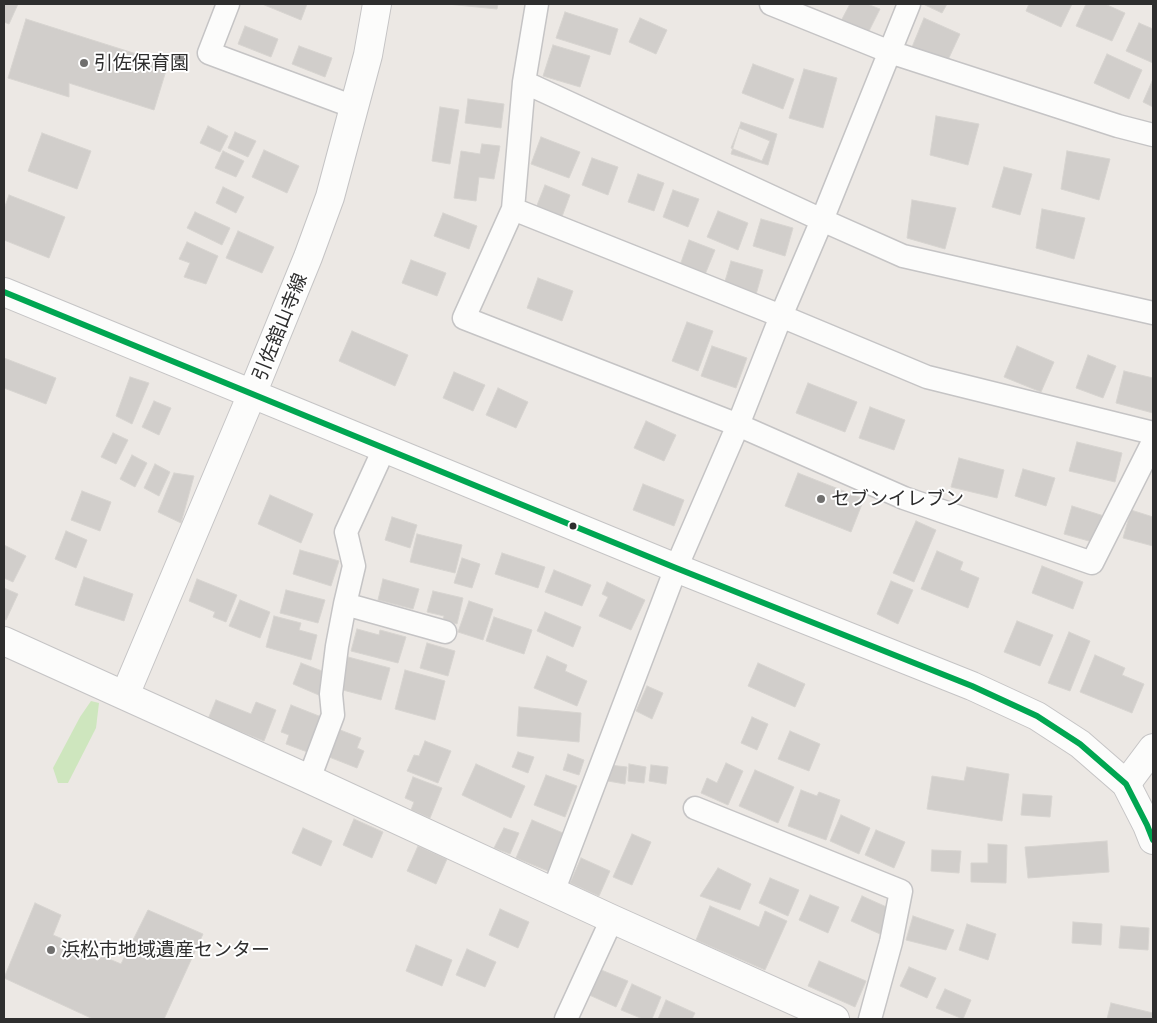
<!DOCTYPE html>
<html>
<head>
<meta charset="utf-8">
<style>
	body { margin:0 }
	#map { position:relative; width:1157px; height:1023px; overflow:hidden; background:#ece8e4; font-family:Commissioner,sans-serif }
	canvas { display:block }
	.frame { position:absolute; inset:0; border:5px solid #2e2e2e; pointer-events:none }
</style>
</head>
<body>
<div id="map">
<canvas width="1157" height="1023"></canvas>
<div class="frame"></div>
</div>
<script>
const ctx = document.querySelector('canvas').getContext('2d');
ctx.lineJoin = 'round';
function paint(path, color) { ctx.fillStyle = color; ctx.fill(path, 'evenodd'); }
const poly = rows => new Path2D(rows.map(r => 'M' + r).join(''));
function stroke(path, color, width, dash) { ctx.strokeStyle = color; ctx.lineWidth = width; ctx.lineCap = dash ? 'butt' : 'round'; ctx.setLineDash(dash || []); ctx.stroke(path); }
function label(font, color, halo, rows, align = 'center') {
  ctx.font = font + ' Commissioner,"Noto Sans JP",sans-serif'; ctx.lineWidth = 4; ctx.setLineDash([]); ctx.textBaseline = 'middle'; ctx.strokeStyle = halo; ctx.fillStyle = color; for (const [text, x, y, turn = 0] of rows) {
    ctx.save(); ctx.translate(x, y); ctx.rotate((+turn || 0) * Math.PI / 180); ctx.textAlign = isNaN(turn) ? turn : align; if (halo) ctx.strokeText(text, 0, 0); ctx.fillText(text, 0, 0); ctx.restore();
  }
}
const green = poly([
	[91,701,99,703,96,728,68,783,58,783,53,768,80,717]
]);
const building = poly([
	[4,4,18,4,9,24,4,22,4,4],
	[262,4,307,4,301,20,262,4],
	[447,4,498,4,497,9,447,4],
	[850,4,867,4,880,9,868,33,841,21,850,4],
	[923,4,947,4,942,13,923,4],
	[1029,4,1072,4,1061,27,1026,11,1029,4],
	[1086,4,1105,4,1125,13,1112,41,1076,26,1086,4],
	[565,12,618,29,610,55,556,38,565,12],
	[640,18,667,30,656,54,629,42,640,18],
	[924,18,960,34,947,62,912,47,924,18],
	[26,19,168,64,154,110,69,83,69,97,8,78,26,19],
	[1139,23,1153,29,1153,63,1126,51,1139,23],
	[245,26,278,39,271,57,238,44,245,26],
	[553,45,590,56,580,87,543,76,553,45],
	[299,46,332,58,325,77,292,64,299,46],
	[1107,54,1142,70,1129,99,1094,83,1107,54],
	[753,64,794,79,783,109,742,93,753,64],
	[804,69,837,78,823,128,789,118,804,69],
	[1153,79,1153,107,1143,102,1153,79],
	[468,99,504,104,501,128,465,123,468,99],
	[440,107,459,110,450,164,432,161,440,107],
	[936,116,979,124,968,165,930,155,936,116],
	[741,122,777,134,768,165,731,154,741,122],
	[208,126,228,136,220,152,200,143,208,126],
	[739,128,770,141,762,161,731,148,739,128],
	[235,132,256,141,248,157,228,148,235,132],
	[42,133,91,151,77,189,28,171,42,133],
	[541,137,580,152,569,178,531,164,541,137],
	[482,144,500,146,494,179,479,177,476,201,454,198,461,151,480,154,482,144],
	[264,150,299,166,287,193,252,177,264,150],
	[223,151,244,161,236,177,215,168,223,151],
	[1067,151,1110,159,1099,200,1061,189,1067,151],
	[592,158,618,167,608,195,582,185,592,158],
	[1004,167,1032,174,1020,215,992,207,1004,167],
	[638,174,664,183,654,211,628,202,638,174],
	[545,185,570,195,560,222,534,213,545,185],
	[223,187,244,197,236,213,216,203,223,187],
	[673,190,699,199,688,227,663,217,673,190],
	[9,195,65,217,49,258,4,240,4,209,9,195],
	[912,200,956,208,945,249,907,238,912,200],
	[1042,209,1085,218,1074,259,1036,248,1042,209],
	[718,211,748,223,738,250,707,237,718,211],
	[195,212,230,228,222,245,187,228,195,212],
	[443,213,477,226,469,249,434,236,443,213],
	[761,219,793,228,785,256,753,246,761,219],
	[238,231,274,247,262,273,226,258,238,231],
	[689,240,715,250,704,277,679,268,689,240],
	[187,242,218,256,206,284,184,277,190,263,179,259,187,242],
	[411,260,446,273,437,296,402,283,411,260],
	[731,261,763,270,755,298,723,288,731,261],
	[538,278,573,291,562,321,527,308,538,278],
	[687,322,713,331,698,371,672,361,687,322],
	[352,331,408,355,395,386,339,361,352,331],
	[712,346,747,358,736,388,701,376,712,346],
	[1017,346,1054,362,1041,392,1004,377,1017,346],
	[1088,355,1116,366,1103,398,1076,388,1088,355],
	[4,358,56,378,46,404,4,388,4,358],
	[1124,371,1153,378,1153,413,1116,403,1124,371],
	[454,372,485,385,473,411,443,398,454,372],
	[130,377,149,383,132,424,116,416,130,377],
	[808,383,857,402,845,432,796,413,808,383],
	[498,388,528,402,516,428,486,415,498,388],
	[154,401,171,408,159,435,142,427,154,401],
	[870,407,905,420,894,450,859,438,870,407],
	[646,421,676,435,664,461,634,448,646,421],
	[113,433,128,440,116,464,101,457,113,433],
	[1077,442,1122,453,1115,482,1069,471,1077,442],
	[132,455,147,463,135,487,120,479,132,455],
	[959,458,1004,470,997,498,951,487,959,458],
	[155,464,170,472,159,496,144,488,155,464],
	[1023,469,1055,478,1046,506,1015,496,1023,469],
	[174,473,194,476,181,523,158,512,174,473],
	[798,473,864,499,851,532,785,506,798,473],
	[643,484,684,500,674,526,633,510,643,484],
	[82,491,111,502,100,531,71,520,82,491],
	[270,495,313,514,301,543,258,524,270,495],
	[1072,506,1104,516,1096,543,1064,534,1072,506],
	[1131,510,1153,517,1153,546,1123,538,1131,510],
	[392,517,417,525,410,548,385,540,392,517],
	[916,521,936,530,914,582,893,573,916,521],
	[66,531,87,540,76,568,55,559,66,531],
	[417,534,462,545,455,573,410,562,417,534],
	[4,545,26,556,13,582,4,578,4,545],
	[300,550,339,561,331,586,293,574,300,550],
	[937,551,963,562,960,570,979,578,968,608,921,589,937,551],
	[502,553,545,567,538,588,495,574,502,553],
	[462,558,480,564,472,588,454,583,462,558],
	[1042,566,1083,582,1073,609,1032,593,1042,566],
	[554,570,591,585,582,606,545,592,554,570],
	[84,577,133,594,124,621,75,605,84,577],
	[197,579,237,595,226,622,213,617,215,612,189,601,197,579],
	[383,579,419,589,413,609,378,600,383,579],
	[891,581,913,590,898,624,877,614,891,581],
	[607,582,645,600,631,630,599,616,608,597,602,594,607,582],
	[4,588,18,594,6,620,4,619,4,588],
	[286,590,325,600,318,623,280,613,286,590],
	[433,591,463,598,457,624,443,620,444,616,427,612,433,591],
	[240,600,270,612,260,638,229,626,240,600],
	[469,601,493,609,483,640,458,632,469,601],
	[545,612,581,627,573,647,537,631,545,612],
	[274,616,301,623,299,630,317,635,311,660,266,647,274,616],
	[494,617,532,630,524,654,486,641,494,617],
	[1017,621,1053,635,1040,666,1004,652,1017,621],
	[357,629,379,635,380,630,406,637,398,663,351,651,357,629],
	[1069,632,1090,641,1070,691,1048,683,1069,632],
	[427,643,455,651,448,676,420,668,427,643],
	[1095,655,1125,668,1122,675,1144,684,1132,713,1080,692,1095,655],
	[547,656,567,665,565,671,587,681,577,706,534,688,547,656],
	[348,657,390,668,381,700,339,689,348,657],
	[301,663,330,674,321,696,293,684,301,663],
	[758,663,805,684,795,707,748,686,758,663],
	[405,670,445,681,435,720,395,709,405,670],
	[647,686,663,693,652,719,636,711,647,686],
	[216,700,251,714,256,702,276,710,264,741,208,719,216,700],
	[291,705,324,718,310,753,286,744,289,735,281,732,291,705],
	[519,707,581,713,579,742,517,736,519,707],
	[752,717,768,724,757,750,741,743,752,717],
	[335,728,361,738,357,748,364,751,357,768,324,755,335,728],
	[790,731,820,744,809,771,778,759,790,731],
	[425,741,451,751,438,783,407,771,414,755,419,756,425,741],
	[518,752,534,757,528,773,512,767,518,752],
	[568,754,584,760,579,775,563,770,568,754],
	[726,763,743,771,728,805,701,793,707,778,717,783,726,763],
	[476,764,525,786,511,818,462,795,476,764],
	[629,764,646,767,644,783,628,781,629,764],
	[610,765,627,767,625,784,608,781,610,765],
	[651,765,668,767,666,784,649,781,651,765],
	[967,767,1009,774,1002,821,927,809,932,776,964,781,967,767],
	[755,770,794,787,778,823,739,806,755,770],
	[546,775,577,786,565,817,534,805,546,775],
	[413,777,442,788,430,818,411,810,414,802,405,798,413,777],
	[801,790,817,796,819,792,840,800,826,840,788,826,801,790],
	[1023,794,1052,796,1050,817,1021,815,1023,794],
	[841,815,870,828,859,854,830,841,841,815],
	[354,819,383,832,372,858,343,845,354,819],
	[532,820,563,833,548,871,516,858,532,820],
	[303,828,332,841,321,866,292,853,303,828],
	[504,828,519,833,510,854,494,848,504,828],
	[876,830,905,842,894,868,865,855,876,830],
	[632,834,651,842,632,885,613,877,632,834],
	[1107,841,1109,872,1028,878,1025,847,1107,841],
	[988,844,1007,845,1006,883,971,882,971,863,988,863,988,844],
	[418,846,447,859,436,884,407,871,418,846],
	[932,850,961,851,959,873,931,871,932,850],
	[581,858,610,871,599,896,570,883,581,858],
	[718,868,751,884,740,910,700,896,718,868],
	[770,878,799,890,788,916,759,903,770,878],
	[810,895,839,907,828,933,799,920,810,895],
	[862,896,891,909,880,934,851,921,862,896],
	[35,903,61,915,53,935,121,964,148,910,203,934,164,1019,93,1019,4,978,35,903],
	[710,906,759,927,765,911,787,921,765,970,696,940,710,906],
	[500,909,529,922,518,948,489,935,500,909],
	[913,916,954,930,946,950,906,940,913,916],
	[1073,922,1102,924,1101,945,1072,943,1073,922],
	[967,924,996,934,988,960,959,950,967,924],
	[1121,926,1149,928,1148,950,1119,948,1121,926],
	[416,945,452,960,442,986,406,971,416,945],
	[467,949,496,962,485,987,456,975,467,949],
	[819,961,866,981,855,1007,808,986,819,961],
	[909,967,936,978,927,998,900,986,909,967],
	[599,969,628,981,616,1007,587,994,599,969],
	[632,984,661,997,652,1019,643,1019,621,1010,632,984],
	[945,989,971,1000,963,1019,936,1008,945,989],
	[666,1000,695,1013,692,1019,658,1019,666,1000],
	[1111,1003,1153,1013,1153,1019,1107,1019,1111,1003]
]);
const minor = poly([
	[228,4,209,53,354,107],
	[537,4,524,82,513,209,464,318,738,425,904,498,1092,563,1153,442],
	[771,4,890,52,1118,126,1153,135],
	[524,82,822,220,903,256,1153,313],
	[513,209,781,316,927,377,1153,433],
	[384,449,346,532,354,566,345,604,445,632],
	[309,779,333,715,331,694,337,646,345,604],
	[695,808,901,891,891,942,870,1019],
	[553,892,676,568,738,425,781,316,822,220,909,4],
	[566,1019,612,919]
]);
const tertiary = poly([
	[4,641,309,779,612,919,835,1019],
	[1126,784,1153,748]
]);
const secondary = poly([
	[4,292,676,568,972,686,1037,716,1080,744,1126,784,1147,825,1153,840],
	[125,695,252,394,308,257,330,197,368,55,377,4]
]);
const bus1 = poly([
	[4,292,676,568,972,686,1037,716,1080,744,1126,784,1147,825,1153,840]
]);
const markers = [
	[84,63,5,"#706f6e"],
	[821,499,5,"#706f6e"],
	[573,526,4.5,"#2e2e2e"],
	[51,950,5,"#706f6e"]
];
const poiNames = [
	["引佐保育園",94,63],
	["セブンイレブン",831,499],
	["浜松市地域遺産センター",61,950]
];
const streetNames = [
	["引佐舘山寺線",280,327,-68]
];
paint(green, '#cee6be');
paint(building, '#d1cecb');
stroke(building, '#d7d4d0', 1);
stroke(minor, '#c5c4c5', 25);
stroke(tertiary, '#c5c4c5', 30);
stroke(secondary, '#c5c4c5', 30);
stroke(minor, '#fcfcfb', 22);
stroke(tertiary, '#fcfcfb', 28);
stroke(secondary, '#fcfcfb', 28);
stroke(bus1, '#00a651', 6);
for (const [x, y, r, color] of markers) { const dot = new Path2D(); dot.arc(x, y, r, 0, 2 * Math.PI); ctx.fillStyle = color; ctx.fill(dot); stroke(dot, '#fff', 2); }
label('19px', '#2e2e2e', '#fff', poiNames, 'left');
label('19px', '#2e2e2e', '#fff', streetNames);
</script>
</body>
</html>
